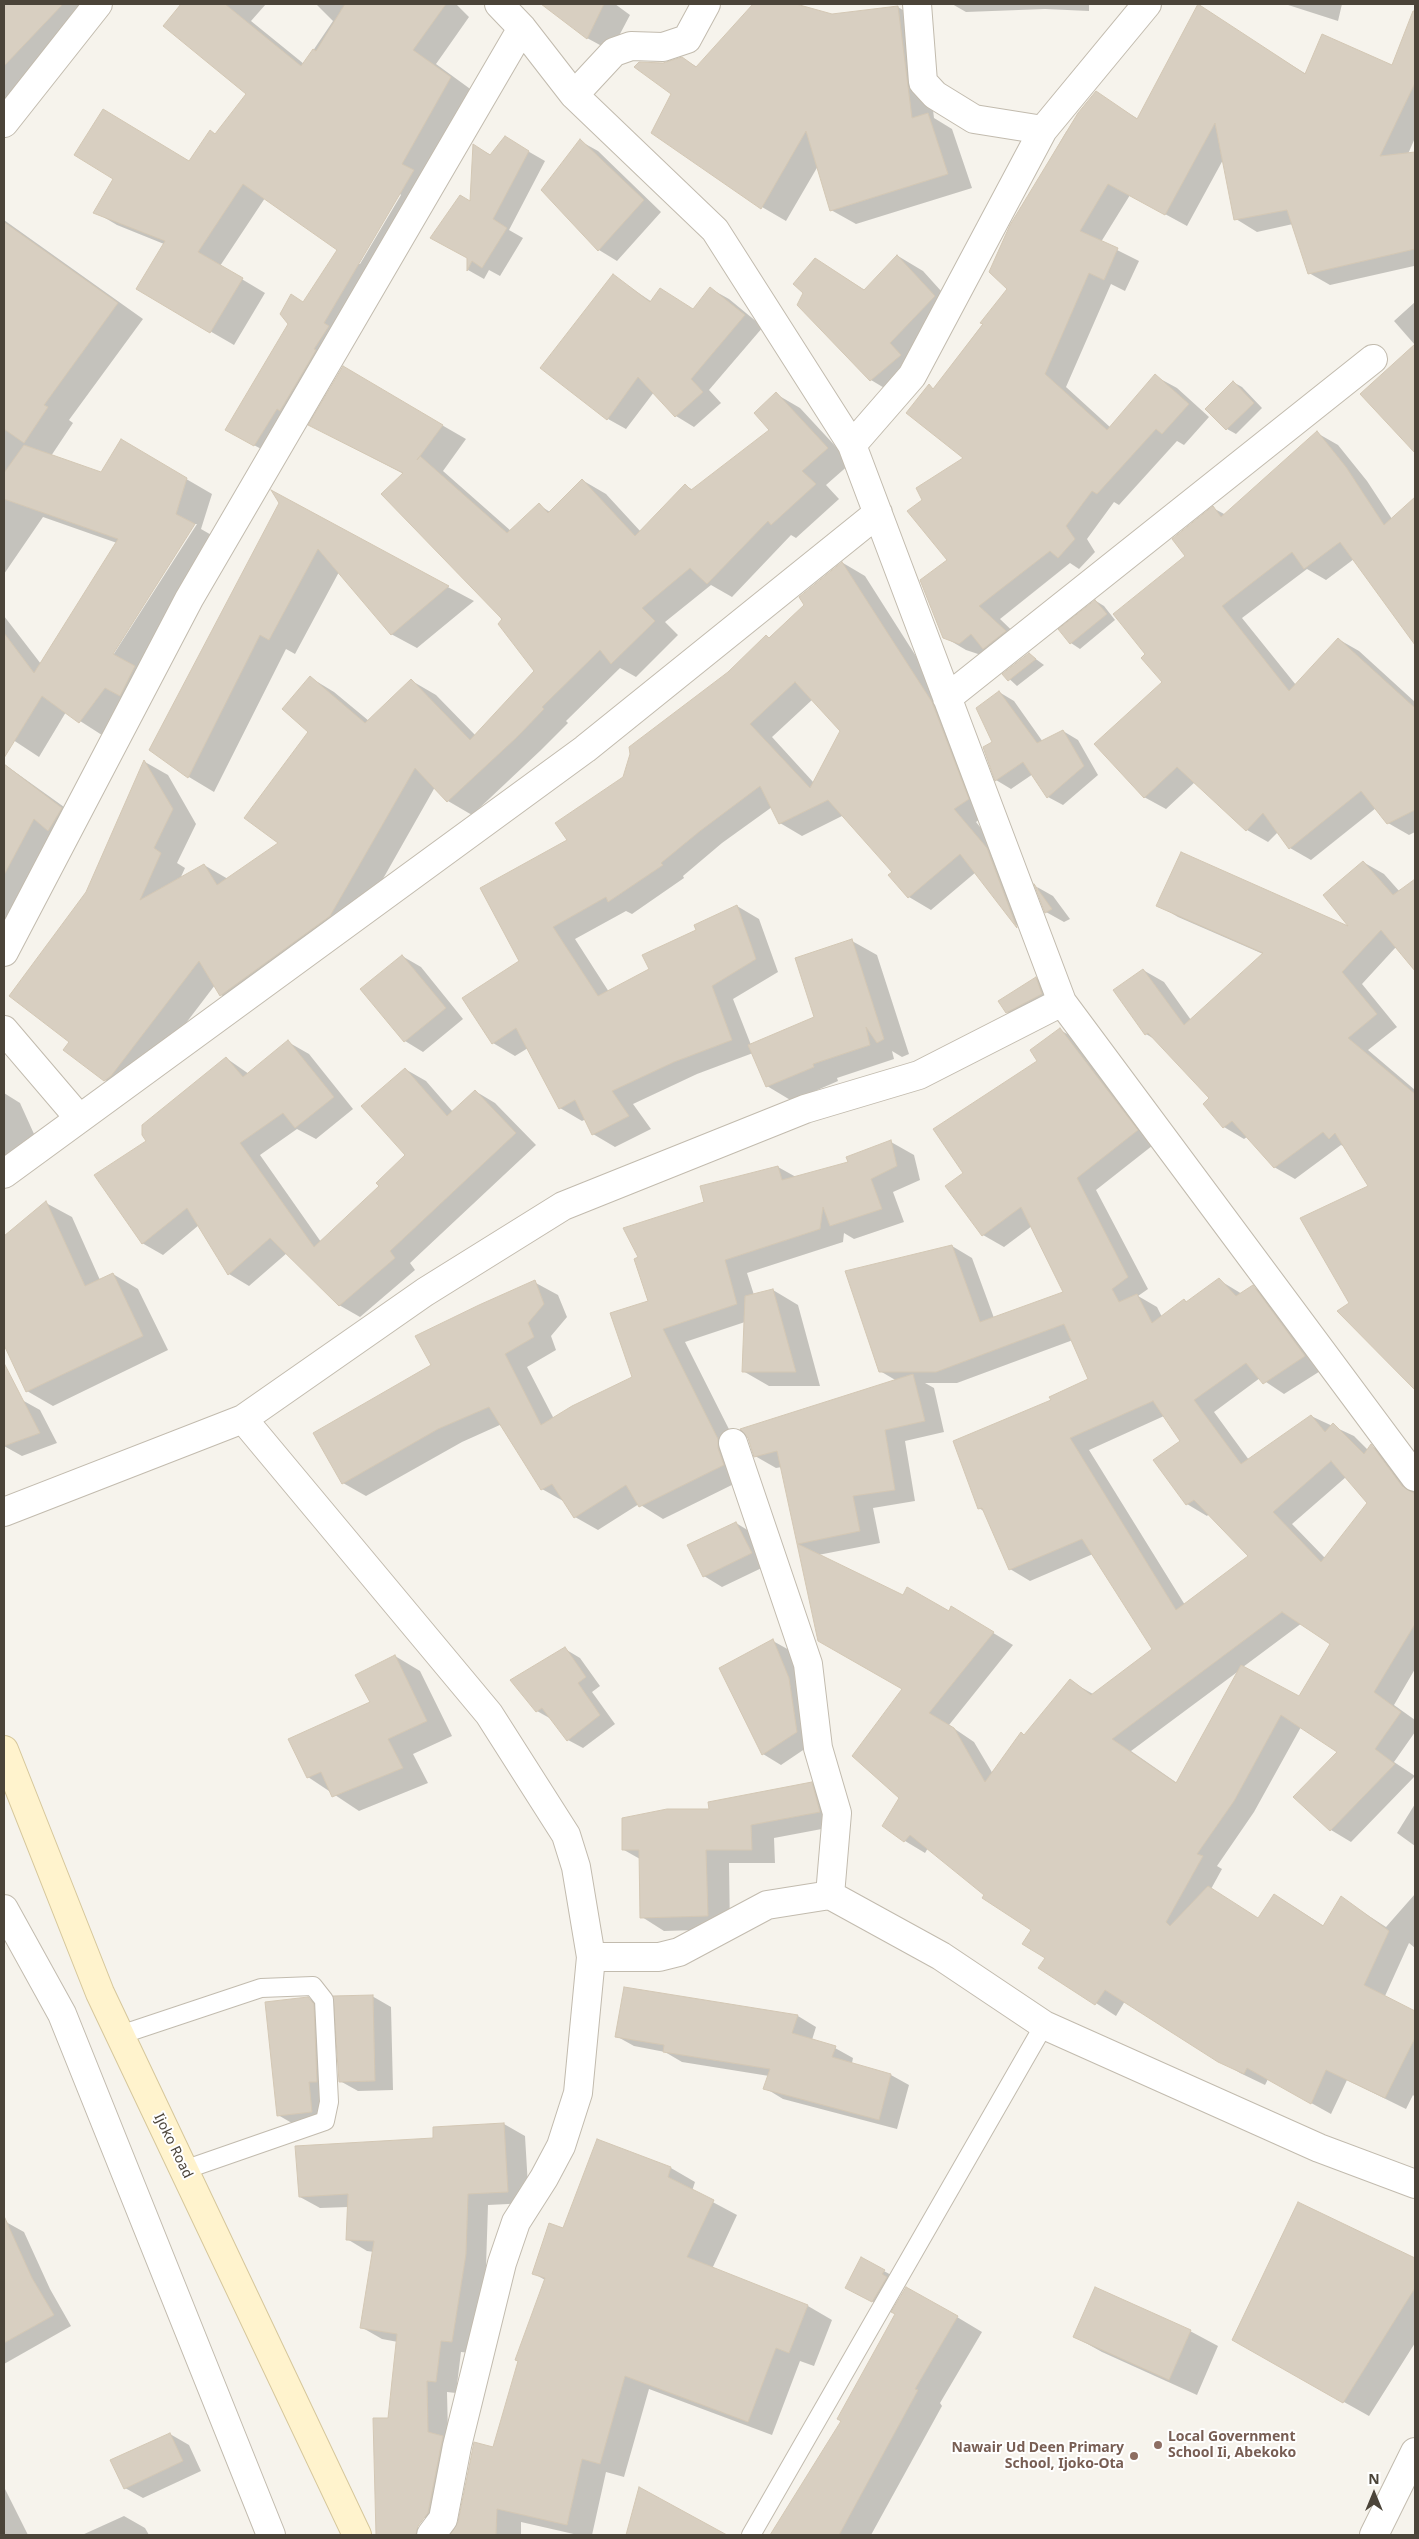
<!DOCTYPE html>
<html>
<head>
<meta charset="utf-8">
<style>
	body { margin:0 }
	#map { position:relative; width:1419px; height:2539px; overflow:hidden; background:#f6f3ec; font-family:"Noto Sans",sans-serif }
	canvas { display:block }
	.frame { position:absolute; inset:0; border:5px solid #4b4439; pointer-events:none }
	.north { position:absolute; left:1349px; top:2469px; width:50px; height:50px; -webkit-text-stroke:4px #fff; paint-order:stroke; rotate:0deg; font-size:14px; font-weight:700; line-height:20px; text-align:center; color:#4b4439 }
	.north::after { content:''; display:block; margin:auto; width:18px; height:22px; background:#4b4439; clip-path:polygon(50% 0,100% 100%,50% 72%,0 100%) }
</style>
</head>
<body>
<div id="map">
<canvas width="1419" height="2539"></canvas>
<div class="frame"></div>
<div class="north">N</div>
</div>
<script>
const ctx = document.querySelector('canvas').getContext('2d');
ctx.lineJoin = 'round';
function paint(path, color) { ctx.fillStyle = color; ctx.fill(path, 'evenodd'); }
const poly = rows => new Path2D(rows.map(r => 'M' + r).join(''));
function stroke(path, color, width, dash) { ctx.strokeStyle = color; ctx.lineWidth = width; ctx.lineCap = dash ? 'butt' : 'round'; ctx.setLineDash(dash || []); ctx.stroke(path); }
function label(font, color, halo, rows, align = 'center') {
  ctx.font = font + ' "Noto Sans",sans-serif'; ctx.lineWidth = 4; ctx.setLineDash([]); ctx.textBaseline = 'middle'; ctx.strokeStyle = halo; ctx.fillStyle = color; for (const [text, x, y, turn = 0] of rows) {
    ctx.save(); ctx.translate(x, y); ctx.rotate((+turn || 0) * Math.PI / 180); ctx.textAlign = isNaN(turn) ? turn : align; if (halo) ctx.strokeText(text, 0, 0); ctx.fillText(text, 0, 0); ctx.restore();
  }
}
const shadow = poly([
	[4,4,86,4,4,107],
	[183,4,266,4,251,21,304,64,333,21,316,4,456,4,469,17,436,64,473,91,278,458,250,443,304,303,339,250,265,198,220,266,265,293,234,345,137,289,164,244,117,225,95,212,190,162,216,135,247,94,165,26],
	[399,193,401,195,360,264,357,264],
	[568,4,615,4,630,15,611,51,587,38],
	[755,4,791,4,832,15,898,7,922,22,934,118,952,129,972,188,856,224,831,210,818,166,786,221,762,207,672,94,663,64,682,58,697,67],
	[952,4,1089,4,1089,11,1045,9,966,12],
	[1285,4,1342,4,1338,21],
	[1415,8,1415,138,1408,154,1415,153,1415,268,1414,266,1330,285,1309,273,1293,224,1257,232,1236,219,1224,158,1187,226,1130,195,1101,242,1139,261,1125,291,1111,284,1066,387,1111,428,1155,376,1177,388,1209,417,1184,445,1177,441,1119,505,1114,502,1087,539,1095,552,1079,569,1070,563,1000,619,1026,644,981,655,966,650,944,637,948,560,923,501,965,458,929,386,934,389,1009,289,1005,237,1066,132,1096,93,1138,119,1246,37,1306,74,1393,67],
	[505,138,545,161,509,230,523,238,500,276,489,270,484,279,468,270,474,146,491,155],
	[580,141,598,151,661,212,617,261,599,250,543,189],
	[4,220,143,319,69,420,73,423,51,456,102,474,121,441,212,494,201,529,220,540,105,737,66,712,39,757,4,734,4,616,41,664,117,543,43,517,4,574],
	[194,524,197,524,110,660,108,659],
	[898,256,923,271,960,312,896,395,871,380,815,259,866,291],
	[613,276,652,302,694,310,711,289,729,299,763,327,709,390,721,403,694,427,676,416,654,392,626,429,608,419],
	[1415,302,1415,345,1394,321],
	[1415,346,1415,451,1362,394],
	[343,368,466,439,443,471,511,531,539,505,550,512,582,480,606,494,641,532,685,485,693,490,771,430,776,394,800,408,851,463,826,485,839,499,796,538,791,535,732,597,711,585,665,622,678,635,636,677,620,668,566,721,568,723,541,750,472,815,448,801,435,787,354,930,245,1009,221,995,215,985,135,1090,129,1094,105,1080,71,1042,145,762,168,775,196,824,177,863,185,868,180,879,204,865,228,879,280,843,310,732,311,678,334,692,369,721,412,681,436,695,476,736,536,671,404,474,310,425],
	[1233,382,1242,387,1262,408,1236,434,1227,429],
	[1317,433,1338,445,1367,481,1392,519,1415,498,1415,643,1354,559,1326,580,1307,569,1242,618,1296,685,1338,639,1359,651,1415,702,1415,832,1409,835,1388,823,1376,808,1311,860,1290,848,1278,832,1268,842,1247,830,1195,782,1166,809,1144,797,1163,682,1146,654,1187,556,1213,508,1226,515],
	[274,494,474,601,417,648,391,634,339,572,295,654,286,649,214,792,189,777,150,749,281,503],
	[843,563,865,576,954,716,990,812,976,822,1009,862,1038,938,1018,927,976,872,931,910,909,897,894,872,844,815,802,836,780,823,772,807,722,843,683,876,684,878,632,914,626,911,575,939,609,992,650,970,697,931,737,906,759,919,778,972,733,999,751,1045,815,1018,852,941,877,955,909,1054,902,1057,892,1051,894,1059,837,1078,838,1081,792,1101,767,1086,753,1053,697,1074,633,1104,651,1129,615,1147,593,1134,586,1119,582,1121,560,1108,528,1048,515,1056,493,1043,520,961,568,841,625,778,729,673,806,605],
	[813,699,841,731,814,783,772,737],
	[1096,601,1104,606,1115,620,1080,649,1071,643,1060,630],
	[1029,654,1044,665,1017,686,1004,674],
	[999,692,1014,701,1043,742,1063,731,1078,740,1098,775,1063,805,1048,797,1033,774,1011,789,996,780,994,742],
	[4,764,85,822,4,926],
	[1363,862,1384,874,1400,892,1410,885,1415,888,1415,970,1396,947,1362,984,1397,1027,1368,1050,1415,1090,1415,1388,1339,1311,1351,1303,1370,1187,1345,1147,1341,1145,1295,1179,1274,1167,1247,1137,1244,1139,1224,1127,1211,1098,1156,1040,1146,1034,1115,990,1143,970,1164,982,1191,1020,1263,954,1178,917,1158,905,1353,930],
	[1037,887,1053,896,1070,919,1064,922,1046,912],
	[402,956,421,967,463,1019,423,1052,405,1041],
	[1036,978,1045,983,1051,999,1016,1017,1007,1012],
	[1060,1030,1080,1041,1157,1142,1096,1190,1148,1289,1138,1296,1157,1307,1162,1317,1184,1300,1187,1302,1219,1280,1242,1294,1253,1287,1274,1299,1325,1368,1284,1394,1260,1378,1214,1412,1249,1460,1311,1416,1354,1436,1368,1450,1371,1446,1392,1457,1415,1489,1415,1669,1394,1705,1415,1720,1415,1732,1394,1762,1415,1776,1351,1842,1331,1830,1339,1752,1301,1727,1254,1812,1217,1866,1222,1869,1211,1889,1259,1919,1275,1895,1324,1926,1341,1898,1386,1927,1415,1894,1415,1948,1409,1943,1385,1996,1415,2012,1415,2097,1413,2095,1406,2109,1347,2080,1331,2114,1268,2079,1265,2085,1240,2073,1125,2001,1116,2016,1040,1967,1047,1957,1033,1930,928,1848,925,1853,905,1841,901,1798,904,1688,819,1640,782,1467,776,1468,755,1456,897,1381,880,1371,952,1246,972,1258,994,1318,1065,1292,1032,1226,1004,1247,983,1235,964,1174],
	[1073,1340,1090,1379,1053,1400,979,1508,985,1512,1010,1569,1030,1581,1093,1554,1153,1649,1093,1694,1070,1681,993,1774,974,1742,949,1725,1013,1645,972,1620,903,1597,818,1555,880,1543,873,1508,915,1501,905,1441,944,1432,934,1388,925,1383,957,1383],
	[1164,1416,1181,1442,1187,1504,1207,1516,1209,1514,1250,1556,1185,1605,1089,1450],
	[1346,1477,1369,1503,1325,1558,1292,1524],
	[1302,1623,1332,1643,1299,1698,1243,1667],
	[1240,1670,1177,1783,1131,1751],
	[288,1042,309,1054,353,1109,316,1139,297,1129,260,1155,321,1242,381,1187,406,1156,405,1069,426,1081,453,1112,475,1091,495,1103,536,1145,410,1263,415,1270,360,1317,339,1305,287,1253,249,1286,229,1274,199,1225,163,1255,142,1243,148,1141,226,1058,249,1074],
	[4,1093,20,1103,39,1145,4,1162],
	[891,1142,914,1155,920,1180,893,1192,904,1222,854,1239,844,1233,843,1242,747,1273,754,1295,773,1290,798,1305,820,1386,769,1386,743,1371,745,1322,685,1342,741,1453,746,1478,663,1519,639,1504,598,1530,575,1517,565,1502,542,1489,502,1424,462,1442,366,1496,343,1483,433,1366,534,1282,558,1295,567,1317,551,1336,556,1350,527,1367,554,1419,634,1377,649,1301,706,1203,778,1167,796,1177,850,1163],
	[46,1203,72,1217,100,1280,113,1274,138,1289,168,1350,53,1406,27,1391,4,1342,4,1237],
	[22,1400,40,1410,57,1443,22,1456,4,1446,4,1407],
	[736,1523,754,1534,770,1564,722,1587,704,1576],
	[773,1641,791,1651,815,1742,781,1765,763,1754],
	[565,1649,580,1658,600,1686,592,1692,615,1724,583,1748,568,1740,553,1720,537,1711],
	[395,1656,420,1671,452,1736,413,1754,428,1783,359,1811,308,1777,372,1703],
	[812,1784,835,1797,843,1825,774,1838,775,1863,729,1863,730,1929,664,1931,642,1917,640,1859,624,1850,710,1810],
	[1415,1804,1415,1846,1397,1833],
	[372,1996,391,2007,393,2090,358,2091,340,2081],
	[308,1998,326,2009,330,2122,297,2126,278,2115],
	[798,2016,816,2027,812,2040,835,2048,853,2058,852,2063,891,2075,909,2085,897,2129,783,2099,765,2088,769,2076,682,2062,665,2052,634,2046,616,2036],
	[504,2124,525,2136,529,2203,488,2205,486,2267,472,2353,461,2352,456,2393,447,2392,450,2517,397,2519,389,2419,398,2342,382,2339,361,2327,374,2252,367,2251,347,2239,348,2207,320,2208,300,2197,435,2139,434,2128],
	[598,2141,671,2168,695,2182,692,2191,737,2215,712,2269,808,2306,832,2320,814,2366,800,2361,772,2435,649,2389,624,2477,606,2472,592,2535,578,2535,521,2522,521,2535,451,2535,460,2522,494,2448,545,2280,533,2273,564,2230],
	[1299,2204,1415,2259,1415,2343,1369,2416,1258,2354],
	[6,2222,24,2232,50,2289,71,2326,4,2364,4,2223],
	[862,2259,893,2276,882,2306,855,2293],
	[957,2317,982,2332,940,2403,942,2406,871,2535,772,2535,843,2421],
	[1190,2331,1218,2346,1197,2395,1102,2352,1075,2337],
	[170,2434,189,2445,201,2471,143,2498,125,2488],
	[4,2487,28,2535,4,2535],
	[640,2489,725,2535,627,2535],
	[124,2516,145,2528,149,2535,82,2535]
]);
const building = poly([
	[4,4,63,4,4,66,4,4],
	[181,4,225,4,301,66,313,49,316,51,345,4,446,4,413,50,451,77,402,164,414,170,324,323,329,326,314,349,316,350,280,411,277,409,254,446,225,430,288,324,280,314,291,294,303,302,337,250,243,184,198,252,243,278,210,333,136,289,165,241,93,213,113,179,74,155,103,109,189,161,210,130,215,134,246,94,163,26,181,4],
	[541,4,604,4,587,39,541,4],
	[753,4,796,4,832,14,898,6,912,118,928,113,948,174,830,211,806,131,761,209,651,133,671,94,634,67,639,62,663,63,682,57,696,67,753,4],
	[1198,4,1305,74,1322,34,1392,65,1413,11,1415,11,1415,83,1380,156,1415,152,1415,249,1308,274,1287,210,1234,220,1215,123,1165,215,1108,184,1080,231,1118,248,1104,280,1089,273,1045,374,1107,430,1155,374,1189,404,1162,434,1156,429,1097,494,1092,491,1066,526,1075,539,1058,558,1050,551,979,606,1006,631,983,649,971,634,959,644,943,638,920,580,947,560,907,511,922,500,916,488,963,458,906,413,929,384,933,389,983,324,980,323,1007,289,989,272,1010,225,1078,113,1096,91,1137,119,1198,4],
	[505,136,529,151,493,219,507,228,482,268,472,261,467,271,467,258,430,238,460,195,470,201,473,144,490,155,505,136],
	[580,139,644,200,598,251,541,190,580,139],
	[4,222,118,303,44,405,48,407,24,443,4,429,4,222],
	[897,255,935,296,890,343,901,355,870,381,797,305,803,293,793,284,815,258,864,290,897,255],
	[613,274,650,302,660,288,693,309,710,287,745,315,691,379,703,392,675,417,638,377,607,420,540,368,613,274],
	[1415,344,1415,453,1360,394,1415,344],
	[343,366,443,425,417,460,420,456,507,533,539,503,548,513,582,479,635,536,685,484,691,490,769,430,754,413,776,392,828,448,802,471,816,484,771,525,768,521,707,584,690,568,642,608,655,621,611,664,600,650,542,707,544,709,517,737,447,802,415,768,330,916,220,996,199,961,111,1076,104,1081,63,1050,69,1042,9,996,86,892,144,760,173,809,154,848,161,853,140,900,204,864,217,885,278,843,244,818,308,732,282,709,310,676,365,723,411,679,470,740,534,671,498,624,502,619,381,494,403,473,308,425,343,366],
	[1233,381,1254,403,1226,430,1205,409,1233,381],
	[1317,431,1346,467,1384,525,1415,497,1415,645,1340,542,1304,569,1292,552,1222,606,1289,691,1338,638,1415,708,1415,810,1387,824,1361,791,1289,849,1263,813,1246,831,1177,767,1144,798,1094,744,1162,682,1141,658,1145,654,1113,614,1185,556,1172,539,1213,506,1221,517,1317,431],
	[121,439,187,478,176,514,195,524,113,654,135,666,120,696,105,688,79,723,42,696,4,758,4,633,34,673,118,539,4,499,4,473,24,445,101,472,121,439],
	[271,490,449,586,391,635,318,549,269,640,260,635,188,778,149,750,279,503,271,490],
	[842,562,932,702,969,799,954,809,987,848,1017,928,960,854,908,898,888,875,892,872,828,800,779,824,760,786,700,831,661,863,663,865,608,902,606,897,553,927,598,996,649,969,642,955,696,930,694,925,737,905,756,959,712,986,732,1040,674,1062,612,1091,629,1116,592,1135,575,1100,559,1109,516,1028,492,1044,462,998,519,961,480,888,567,840,555,823,623,777,630,754,629,747,728,672,766,635,769,638,804,605,799,597,842,562],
	[795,682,840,731,810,788,750,724,795,682],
	[1095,600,1107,614,1070,644,1058,629,1095,600],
	[1029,653,1036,659,1008,681,1002,674,1029,653],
	[999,691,1037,743,1063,730,1084,766,1047,798,1023,762,995,781,983,747,992,742,976,708,999,691],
	[4,764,62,808,48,831,34,819,4,875,4,764],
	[1181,852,1348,926,1323,895,1363,861,1393,895,1415,879,1415,971,1381,930,1342,972,1377,1014,1348,1038,1415,1094,1415,1390,1337,1311,1349,1303,1300,1218,1368,1186,1335,1133,1329,1139,1323,1132,1274,1168,1232,1121,1223,1128,1203,1104,1209,1098,1148,1033,1145,1035,1113,990,1143,969,1184,1025,1263,953,1156,906,1181,852],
	[1034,884,1052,909,1045,913,1034,884],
	[852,939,884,1039,877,1043,866,1027,870,1045,813,1064,814,1067,766,1087,748,1045,814,1017,795,958,852,939],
	[402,955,446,1008,404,1042,360,989,402,955],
	[1036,977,1042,994,1006,1013,998,1001,1036,977],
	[1060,1028,1138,1130,1077,1178,1128,1277,1112,1289,1119,1302,1137,1294,1152,1323,1184,1299,1186,1302,1219,1278,1236,1296,1253,1285,1305,1356,1263,1384,1246,1363,1194,1400,1241,1464,1311,1415,1325,1432,1333,1423,1364,1454,1371,1444,1402,1486,1415,1494,1415,1624,1374,1692,1401,1712,1375,1749,1395,1764,1330,1831,1293,1797,1337,1752,1281,1715,1234,1801,1197,1854,1203,1856,1166,1922,1170,1926,1208,1886,1258,1918,1274,1894,1323,1926,1341,1896,1389,1931,1364,1985,1415,2011,1415,2038,1385,2098,1326,2070,1311,2104,1247,2068,1244,2074,1218,2062,1105,1990,1095,2005,1038,1968,1045,1958,1022,1944,1031,1930,982,1898,984,1895,910,1835,904,1842,882,1826,899,1798,852,1756,902,1689,818,1641,777,1451,754,1457,748,1438,740,1429,913,1374,925,1421,885,1430,895,1490,853,1496,860,1531,798,1544,903,1595,907,1587,949,1611,951,1606,994,1632,929,1713,954,1728,985,1782,1021,1732,1024,1735,1070,1679,1091,1695,1152,1649,1082,1539,1009,1570,982,1508,978,1509,953,1441,1051,1400,1049,1397,1088,1379,1064,1324,936,1372,879,1372,845,1271,952,1245,980,1322,1063,1292,1021,1207,982,1236,945,1186,963,1173,933,1129,1037,1061,1030,1050,1060,1028],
	[1153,1401,1180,1441,1153,1460,1186,1505,1194,1500,1248,1556,1176,1610,1070,1438,1153,1401],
	[1331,1461,1367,1503,1321,1562,1273,1512,1331,1461],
	[1282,1612,1330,1644,1299,1696,1241,1665,1176,1783,1112,1739,1282,1612],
	[288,1040,334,1097,295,1128,283,1113,240,1143,314,1247,379,1186,376,1183,405,1155,361,1106,405,1068,447,1116,475,1090,516,1133,390,1251,395,1258,339,1306,270,1238,228,1275,187,1208,142,1244,94,1175,146,1141,142,1135,142,1125,226,1057,243,1077,288,1040],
	[891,1140,897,1166,871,1179,882,1209,830,1226,823,1207,820,1229,725,1260,737,1304,663,1329,718,1439,718,1448,724,1465,639,1507,626,1485,574,1518,552,1484,541,1490,489,1407,438,1429,342,1484,313,1433,431,1365,415,1336,479,1305,535,1280,544,1304,528,1323,534,1337,505,1354,541,1425,572,1406,632,1377,610,1313,648,1301,634,1259,638,1257,623,1228,704,1202,700,1186,778,1166,782,1180,848,1162,846,1157,891,1140],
	[46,1201,85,1286,113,1273,143,1336,26,1392,4,1345,4,1236,46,1201],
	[773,1289,796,1372,742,1372,745,1296,773,1289],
	[4,1363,40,1433,4,1446,4,1363],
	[736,1522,752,1553,703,1577,687,1545,736,1522],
	[773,1639,789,1678,797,1732,762,1755,719,1668,773,1639],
	[565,1647,586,1677,578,1683,600,1715,567,1741,542,1708,536,1712,510,1680,565,1647],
	[395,1655,427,1721,388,1739,403,1768,332,1797,321,1772,307,1778,288,1739,370,1702,355,1675,395,1655],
	[812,1782,820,1812,751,1825,752,1850,706,1850,708,1916,640,1918,639,1850,622,1850,622,1818,667,1809,709,1809,708,1802,812,1782],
	[624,1987,798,2015,792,2033,836,2046,832,2057,891,2074,879,2120,763,2089,770,2069,663,2052,664,2045,615,2037,624,1987],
	[373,1995,375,2081,339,2082,333,1996,373,1995],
	[308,1997,314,2004,317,2082,309,2082,312,2112,277,2116,265,2002,308,1997],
	[504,2123,508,2192,468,2194,466,2254,452,2342,441,2341,436,2382,427,2381,428,2432,443,2436,428,2513,418,2526,416,2535,376,2535,373,2418,388,2418,397,2334,360,2328,374,2241,346,2240,348,2194,299,2197,295,2146,433,2138,433,2127,504,2123],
	[597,2139,671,2167,668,2177,714,2200,687,2257,808,2305,789,2353,776,2348,748,2422,625,2376,600,2464,582,2459,567,2525,497,2509,496,2535,450,2535,458,2522,474,2442,493,2447,518,2361,515,2360,545,2278,532,2274,549,2223,563,2228,597,2139],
	[1298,2202,1415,2258,1415,2288,1343,2403,1232,2340,1298,2202],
	[4,2216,32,2278,54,2315,4,2343,4,2216],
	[861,2257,885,2270,882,2274,887,2277,872,2302,845,2288,861,2257],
	[906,2287,958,2316,915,2389,918,2390,839,2535,770,2535,841,2421,837,2419,895,2314,891,2312,906,2287],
	[1095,2287,1191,2330,1169,2380,1073,2337,1095,2287],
	[170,2433,183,2461,124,2489,110,2460,170,2433],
	[639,2487,727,2535,626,2535,639,2487]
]);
const service = poly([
	[120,2035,261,1988,313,1986,324,2000,329,2102,325,2121,184,2170],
	[751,2535,1044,2025]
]);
const minor = poly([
	[499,4,522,28,574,95,715,230,852,445,1062,1002,1415,1477],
	[917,4,923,82,935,95,974,119,1043,130],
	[574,95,614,52,631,46,663,47,687,39,706,4],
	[4,123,98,4],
	[852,445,912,376,1043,130,1147,4],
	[947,698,1373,359],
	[4,952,189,599,522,28],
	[4,1030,79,1118],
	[4,1174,585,749,878,513],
	[243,1419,489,1714,566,1835,576,1867,591,1957,578,2093,561,2146,544,2178,516,2222,502,2263,457,2446,443,2519,431,2535],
	[733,1443,808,1664,818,1748,837,1813,830,1895],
	[4,1512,243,1419,425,1292,563,1206,805,1109,919,1075,1062,1002],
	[4,1909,62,2014,271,2535],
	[591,1957,659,1957,679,1952,767,1905,830,1895,941,1956,1044,2025,1319,2148,1415,2184]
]);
const tertiary = poly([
	[1374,2535,1415,2452]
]);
const secondary = poly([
	[4,1750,100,1993,357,2535]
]);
const markers = [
	[1158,2445,5,"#8d6e63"],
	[1134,2456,5,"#8d6e63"]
];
const streetNames = [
	["Ijoko Road",173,2146,64]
];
const educationNames = [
	["Local Government",1168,2437],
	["School Ii, Abekoko",1168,2453],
	["Nawair Ud Deen Primary",1124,2448,"right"],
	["School, Ijoko-Ota",1124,2464,"right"]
];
paint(shadow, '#0003');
paint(building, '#d8cfc1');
stroke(building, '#d3c7b4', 1);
stroke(service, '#c2bbae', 20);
stroke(minor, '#c2bbae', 30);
stroke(tertiary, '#c2bbae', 30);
stroke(secondary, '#d6c79b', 30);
stroke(service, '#fff', 18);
stroke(minor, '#fff', 28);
stroke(tertiary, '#fff', 28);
stroke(secondary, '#fff3cd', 28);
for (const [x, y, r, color] of markers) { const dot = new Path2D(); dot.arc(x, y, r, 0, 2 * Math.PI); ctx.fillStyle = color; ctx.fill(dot); stroke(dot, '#fff', 2); }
label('14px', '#4b4439', '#fff', streetNames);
label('bold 14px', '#785e54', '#fff', educationNames, 'left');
</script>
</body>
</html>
